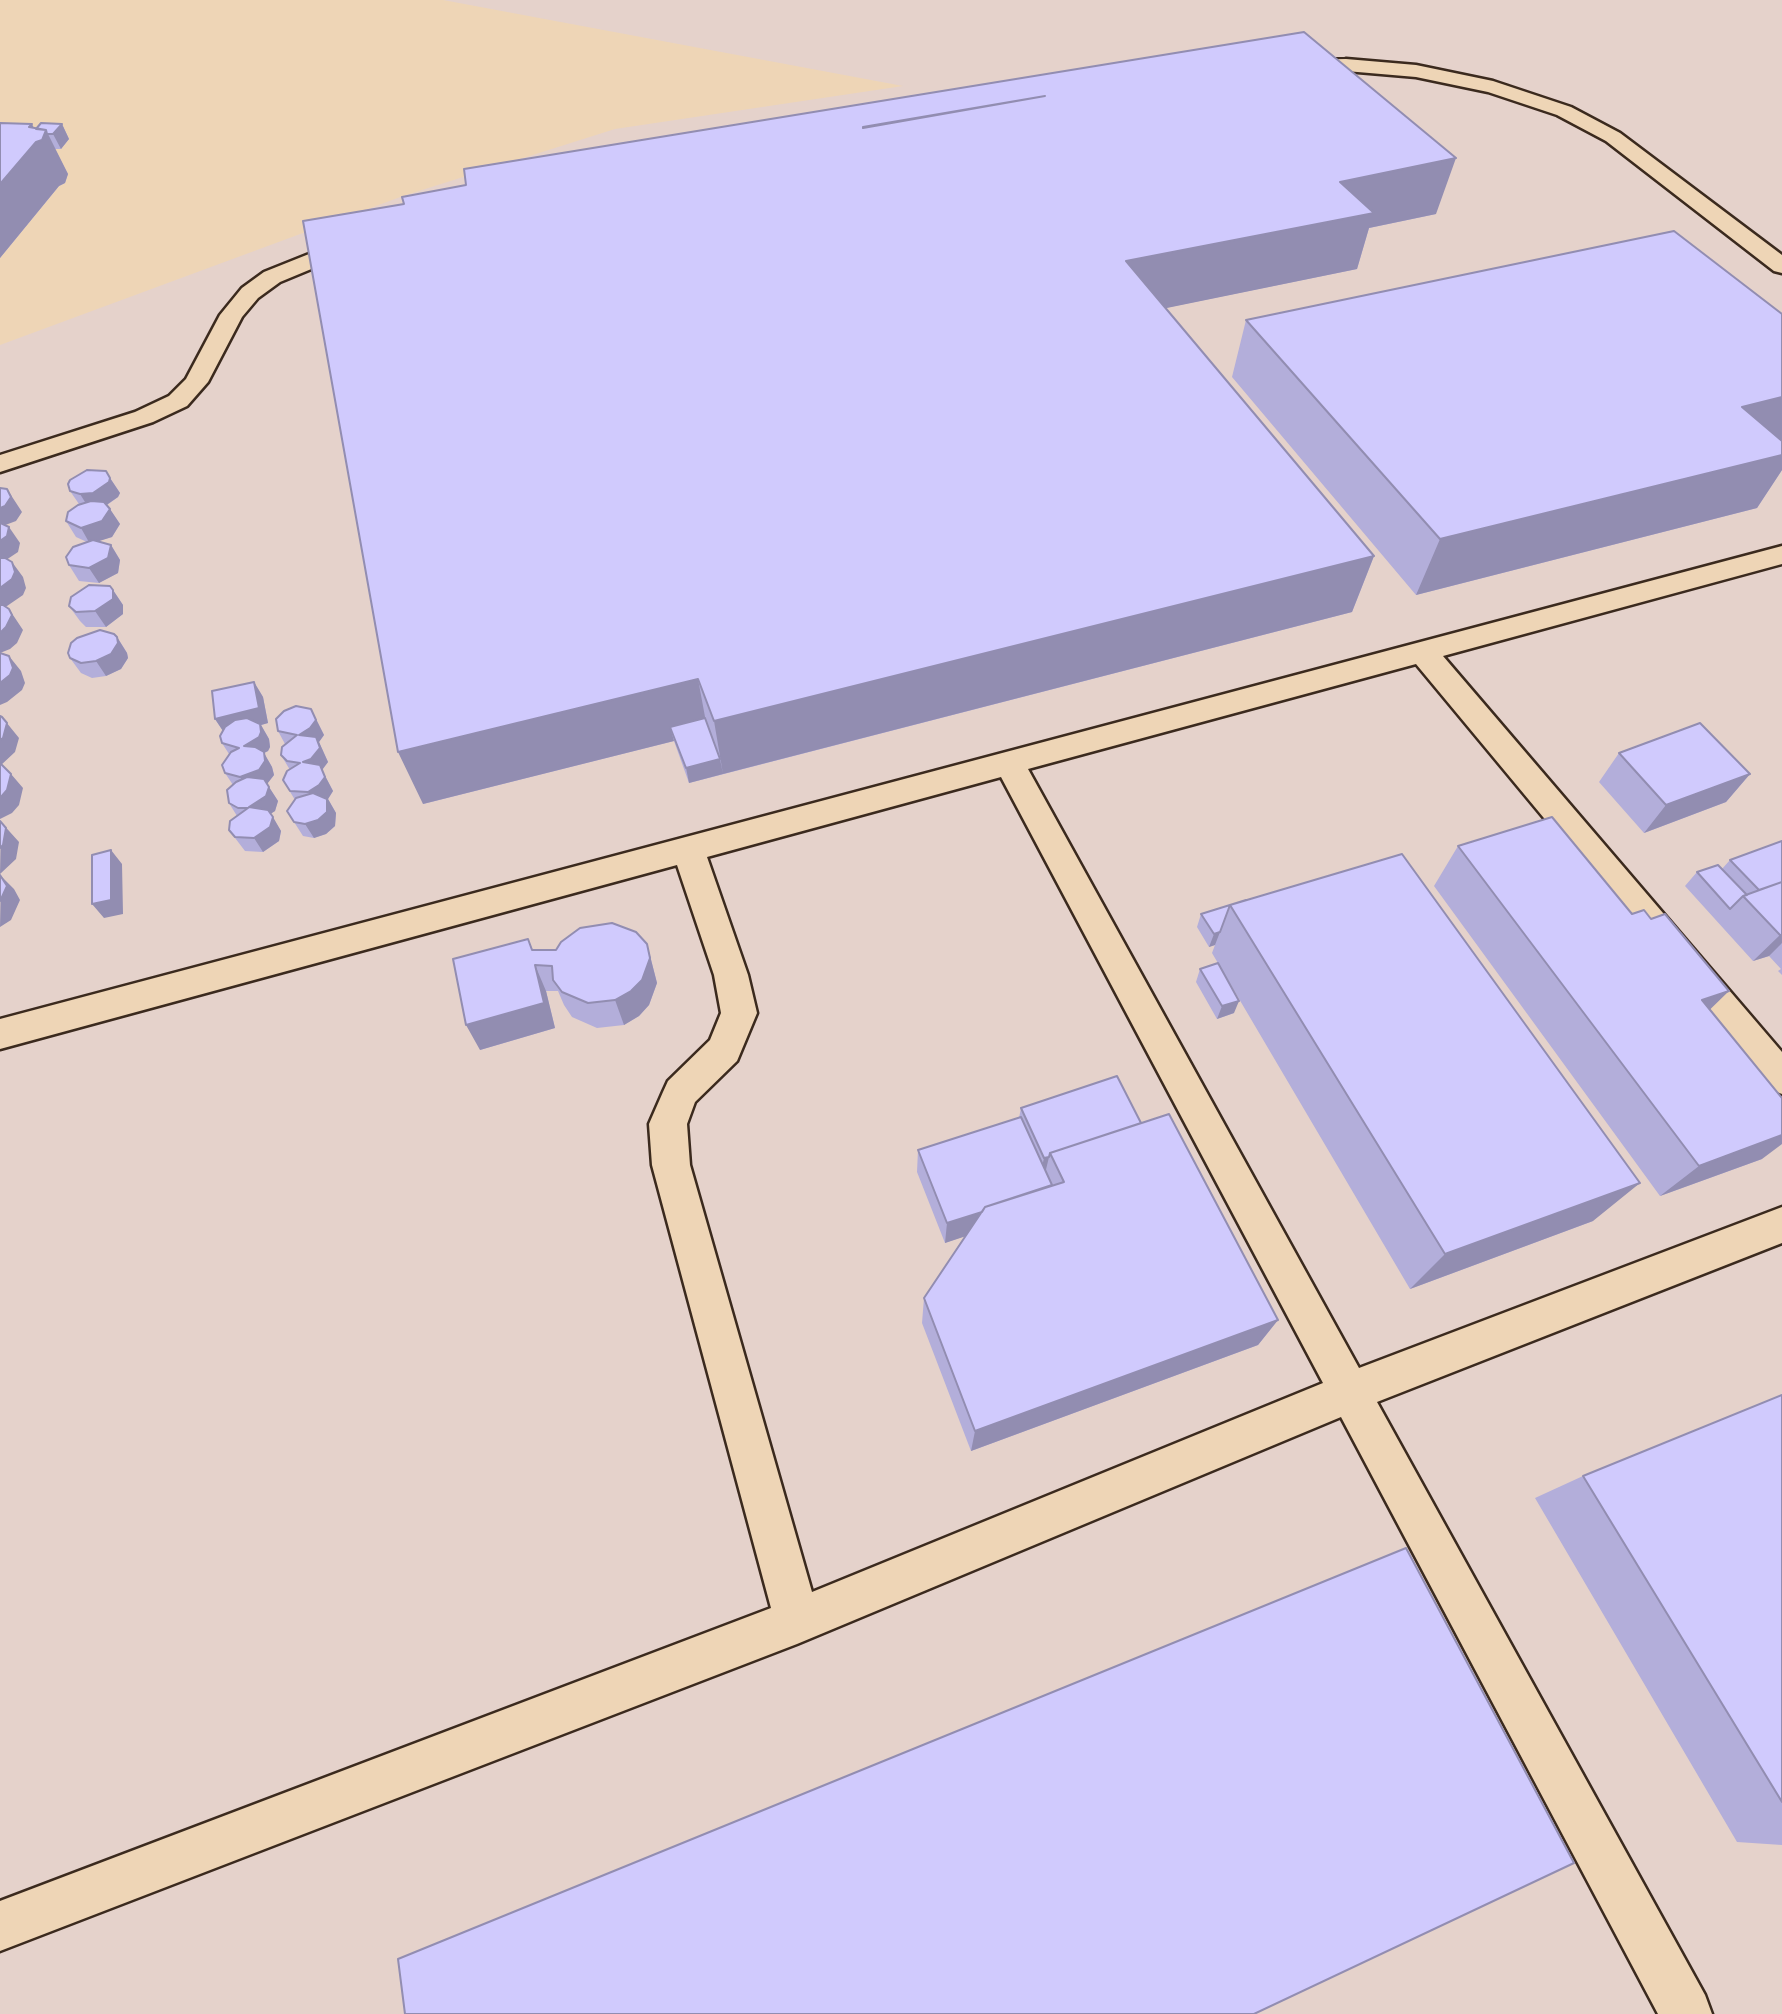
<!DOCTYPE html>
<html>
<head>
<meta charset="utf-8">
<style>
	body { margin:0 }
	canvas { display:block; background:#eed5b6 }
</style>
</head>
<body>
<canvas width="1782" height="2014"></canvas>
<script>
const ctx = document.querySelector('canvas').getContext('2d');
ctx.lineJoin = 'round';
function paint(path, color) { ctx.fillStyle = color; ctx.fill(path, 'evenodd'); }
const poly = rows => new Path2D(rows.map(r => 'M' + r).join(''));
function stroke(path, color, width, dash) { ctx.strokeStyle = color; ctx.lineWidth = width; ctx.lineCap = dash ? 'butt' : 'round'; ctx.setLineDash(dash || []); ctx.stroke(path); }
const built = poly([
	[443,0,1782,0,1782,2014,0,2014,0,345,403,196,615,129,903,86]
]);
const service = poly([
	[1346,59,1416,65,1493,81,1571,107,1620,133,1782,255,1782,273,1774,271,1606,141,1557,115,1488,92,1416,77,1346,71,1295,72,1286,66,1295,60,1346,59],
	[354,236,362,238,365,243,362,248,280,282,258,298,242,317,208,382,187,406,153,422,0,472,0,455,135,412,169,396,186,379,220,315,242,288,264,272,354,236],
	[1782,546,1782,564,1443,656,1782,1052,1782,1094,1769,1089,1416,664,1028,769,1359,1368,1782,1207,1782,1243,1377,1402,1705,1995,1712,2014,1658,2014,1341,1417,797,1644,0,1951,0,1901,771,1608,652,1165,649,1124,663,1092,668,1081,710,1040,721,1013,714,975,677,865,0,1049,0,1019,1782,546],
	[1001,777,1323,1383,812,1592,690,1165,687,1124,695,1102,737,1061,757,1013,748,975,707,857,1001,777]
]);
const wall = poly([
	[0,123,36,129,62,124,69,139,61,149,55,149,68,174,65,183,59,186,0,258],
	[466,185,1436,214,1369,228,1357,269,1165,308,1374,556,1352,612,689,783,674,741,423,804,404,204],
	[1782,314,1782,470,1757,508,1416,595,1232,377,1246,320],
	[110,478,120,493,118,497,107,505,120,524,112,537,98,541,111,545,120,560,118,573,99,583,79,581,69,565,87,542,76,537,66,521,79,504,70,491],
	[113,590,123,605,123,614,106,627,86,627,80,621,69,606],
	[117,637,127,653,128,658,121,669,106,676,92,678,81,673,70,658],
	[254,682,263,697,268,723,261,725,269,739,270,747,268,751,264,753,272,767,274,775,267,784,278,801,275,811,270,814,281,831,279,841,263,852,245,851,229,830,237,816,229,803,233,785,225,773,229,754,222,743,223,731,215,719],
	[311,709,324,735,319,742,328,762,322,770,333,791,328,799,336,813,335,826,326,834,314,838,303,836,287,811,295,800,283,780,290,770,281,755,285,744,278,731],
	[1619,753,1750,774,1726,802,1644,833,1599,782],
	[1782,841,1782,975,1778,971,1781,969,1769,956,1753,961,1685,886,1697,872,1722,869,1730,860],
	[1458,846,1710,1010,1762,1159,1660,1196,1434,886],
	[1246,900,1593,1221,1410,1289,1212,953,1215,945,1209,947,1197,927,1201,914],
	[528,939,533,950,556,950,647,944,657,983,649,1005,639,1016,624,1025,597,1028,572,1017,564,1005,558,991,546,991,555,1028,480,1050],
	[1200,969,1234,1013,1217,1019,1196,982],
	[1021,1108,1141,1123,1278,1320,1258,1345,971,1451,922,1323,924,1298,965,1236,945,1243,917,1172,918,1150,1019,1118],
	[1782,1395,1782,1845,1737,1842,1535,1498,1583,1476]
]);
const shadedWall = poly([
	[32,124,40,141,46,130,68,174,65,183,59,186,0,258,0,184,29,127],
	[62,124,69,139,61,149,53,134],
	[1456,158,1436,214,1369,228,1357,269,1118,318,1126,261,1340,182],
	[1782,397,1782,445,1742,407],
	[1782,455,1782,470,1757,508,1416,595,1440,539],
	[110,478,120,493,118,497,102,508,90,510,80,494],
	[7,489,22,512,16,521,0,527,0,508],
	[110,509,120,524,112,537,90,544,81,528],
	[9,527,20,543,18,552,6,560,0,561,0,541],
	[111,545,120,560,118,573,99,583,89,568],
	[1374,556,1352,612,723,774,714,721],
	[12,562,23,577,26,588,23,595,7,606,0,608,0,588],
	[113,590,123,605,123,614,106,627,95,611],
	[9,609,23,630,17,643,10,649,0,653,0,633],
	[117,637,127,653,128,658,121,669,106,676,96,661],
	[9,656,21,671,25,683,22,690,7,702,0,705,0,683],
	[698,679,708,733,670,727,674,741,423,804,398,752],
	[254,682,263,697,268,723,261,725,269,739,270,747,268,751,264,753,272,767,274,775,267,784,249,792,240,777,244,746,225,734,215,719],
	[311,709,324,735,319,742,328,762,322,770,333,791,328,799,336,813,335,826,326,834,314,838,305,824,316,806,308,792,299,735],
	[2,717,19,738,15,752,0,766,0,740],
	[720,759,723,774,689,783,686,768],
	[11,774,23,788,19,805,12,813,0,819,0,798],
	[1750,774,1726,802,1644,833,1666,805],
	[269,787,278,801,275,811,258,822,249,807],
	[273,817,281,831,279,841,263,852,254,838],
	[1,822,19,842,16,859,0,874],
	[111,850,122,864,123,914,104,918,92,904],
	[1,876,14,889,20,900,11,920,0,927],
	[1220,932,1215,945,1209,947,1214,934],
	[1780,935,1782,935,1782,943,1769,956,1753,961],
	[647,944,657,983,649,1005,639,1016,624,1025,615,1000],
	[535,965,546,991,555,1028,480,1050,466,1025],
	[1729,991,1692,1027,1702,1000],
	[1239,1001,1234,1013,1217,1019,1222,1006],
	[1782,1135,1782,1144,1762,1159,1660,1196,1699,1166],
	[1049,1157,1044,1178,1039,1180,1044,1158],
	[1640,1183,1593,1221,1410,1289,1445,1254],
	[1054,1188,1048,1209,945,1243,947,1223],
	[1278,1320,1258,1345,971,1451,975,1431]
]);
const building = poly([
	[1304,32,1456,158,1340,182,1374,213,1126,261,1374,556,714,721,698,679,398,752,303,221,404,204,402,197,466,185,464,169,1304,32],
	[1045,96,863,128,863,127,1045,96],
	[0,123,32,124,29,127,46,130,42,140,36,142,0,184,0,123],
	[41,123,62,124,53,134,47,134,46,130,36,129,41,123],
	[1674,231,1782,314,1782,397,1742,407,1782,441,1782,455,1440,539,1246,320,1674,231],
	[87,470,106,471,110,478,109,482,93,493,80,494,70,491,68,484,70,480,87,470],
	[0,488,7,489,11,497,5,506,0,508,0,488],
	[91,501,104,502,110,509,102,521,81,528,66,521,68,512,78,505,91,501],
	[0,523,9,527,7,536,0,541,0,523],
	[93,540,111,545,108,558,89,568,69,565,66,557,73,547,93,540],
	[0,558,5,558,12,562,15,572,12,579,0,588,0,558],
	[89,585,110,586,113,590,113,599,95,611,76,612,69,606,71,597,89,585],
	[0,605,3,605,9,609,12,615,6,627,0,633,0,605],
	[100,630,114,634,117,637,118,643,111,654,96,661,81,663,70,658,68,653,71,643,77,638,100,630],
	[0,653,9,656,13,668,10,675,0,683,0,653],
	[254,682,259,708,215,719,212,691,254,682],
	[296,706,311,709,316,720,310,728,299,735,316,737,320,748,311,759,303,762,320,765,325,777,319,785,308,792,290,791,283,780,287,771,300,763,287,761,281,755,282,747,297,735,278,731,276,719,284,711,296,706],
	[0,716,2,717,7,723,3,738,0,740,0,716],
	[247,718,260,724,261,732,259,737,244,746,255,747,264,752,265,761,259,770,240,777,225,773,222,765,231,752,239,748,222,743,220,736,225,727,235,720,247,718],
	[705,718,720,759,686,768,670,727,705,718],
	[1700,723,1750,774,1666,805,1619,753,1700,723],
	[0,763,11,774,7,790,0,798,0,763],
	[247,777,264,779,269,787,266,796,249,807,268,810,273,817,270,827,254,838,235,837,229,830,230,821,248,808,238,808,229,803,227,790,236,782,247,777],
	[313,793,327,799,327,812,318,820,305,824,294,822,287,811,296,798,313,793],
	[1552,817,1632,914,1644,910,1651,919,1665,914,1729,991,1702,1000,1782,1098,1782,1135,1699,1166,1458,846,1552,817],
	[0,821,6,828,3,845,0,848,0,821],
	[1782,841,1782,882,1759,890,1730,860,1782,841],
	[111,850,111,900,92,904,92,855,111,850],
	[1402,854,1640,1183,1445,1254,1230,905,1402,854],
	[1718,865,1747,895,1743,896,1730,909,1697,872,1718,865],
	[0,875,7,886,0,901,0,875],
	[1782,882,1782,935,1780,935,1743,896,1782,882],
	[1246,900,1230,905,1220,932,1214,934,1201,914,1246,900],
	[612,923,636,932,647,944,650,958,642,980,631,991,615,1000,588,1003,562,992,553,980,552,966,535,965,544,1003,466,1025,453,959,528,939,532,950,556,950,561,942,580,928,612,923],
	[1218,963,1239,1001,1222,1006,1200,969,1218,963],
	[1117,1076,1141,1123,1050,1153,1049,1157,1044,1158,1021,1108,1117,1076],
	[1169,1114,1278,1320,975,1431,924,1298,985,1207,1064,1182,1050,1153,1169,1114],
	[1021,1117,1052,1185,985,1207,982,1212,947,1223,918,1150,1021,1117],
	[1782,1395,1782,1802,1583,1476,1782,1395],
	[1406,1548,1574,1863,1254,2014,405,2014,398,1959,1406,1548]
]);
paint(built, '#e5d2cb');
stroke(service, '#3b2a1e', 5);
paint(service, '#eed5b6');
paint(wall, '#b3aeda');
paint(shadedWall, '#928db1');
paint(building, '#d0cafd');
stroke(building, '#928db1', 2);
</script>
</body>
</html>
